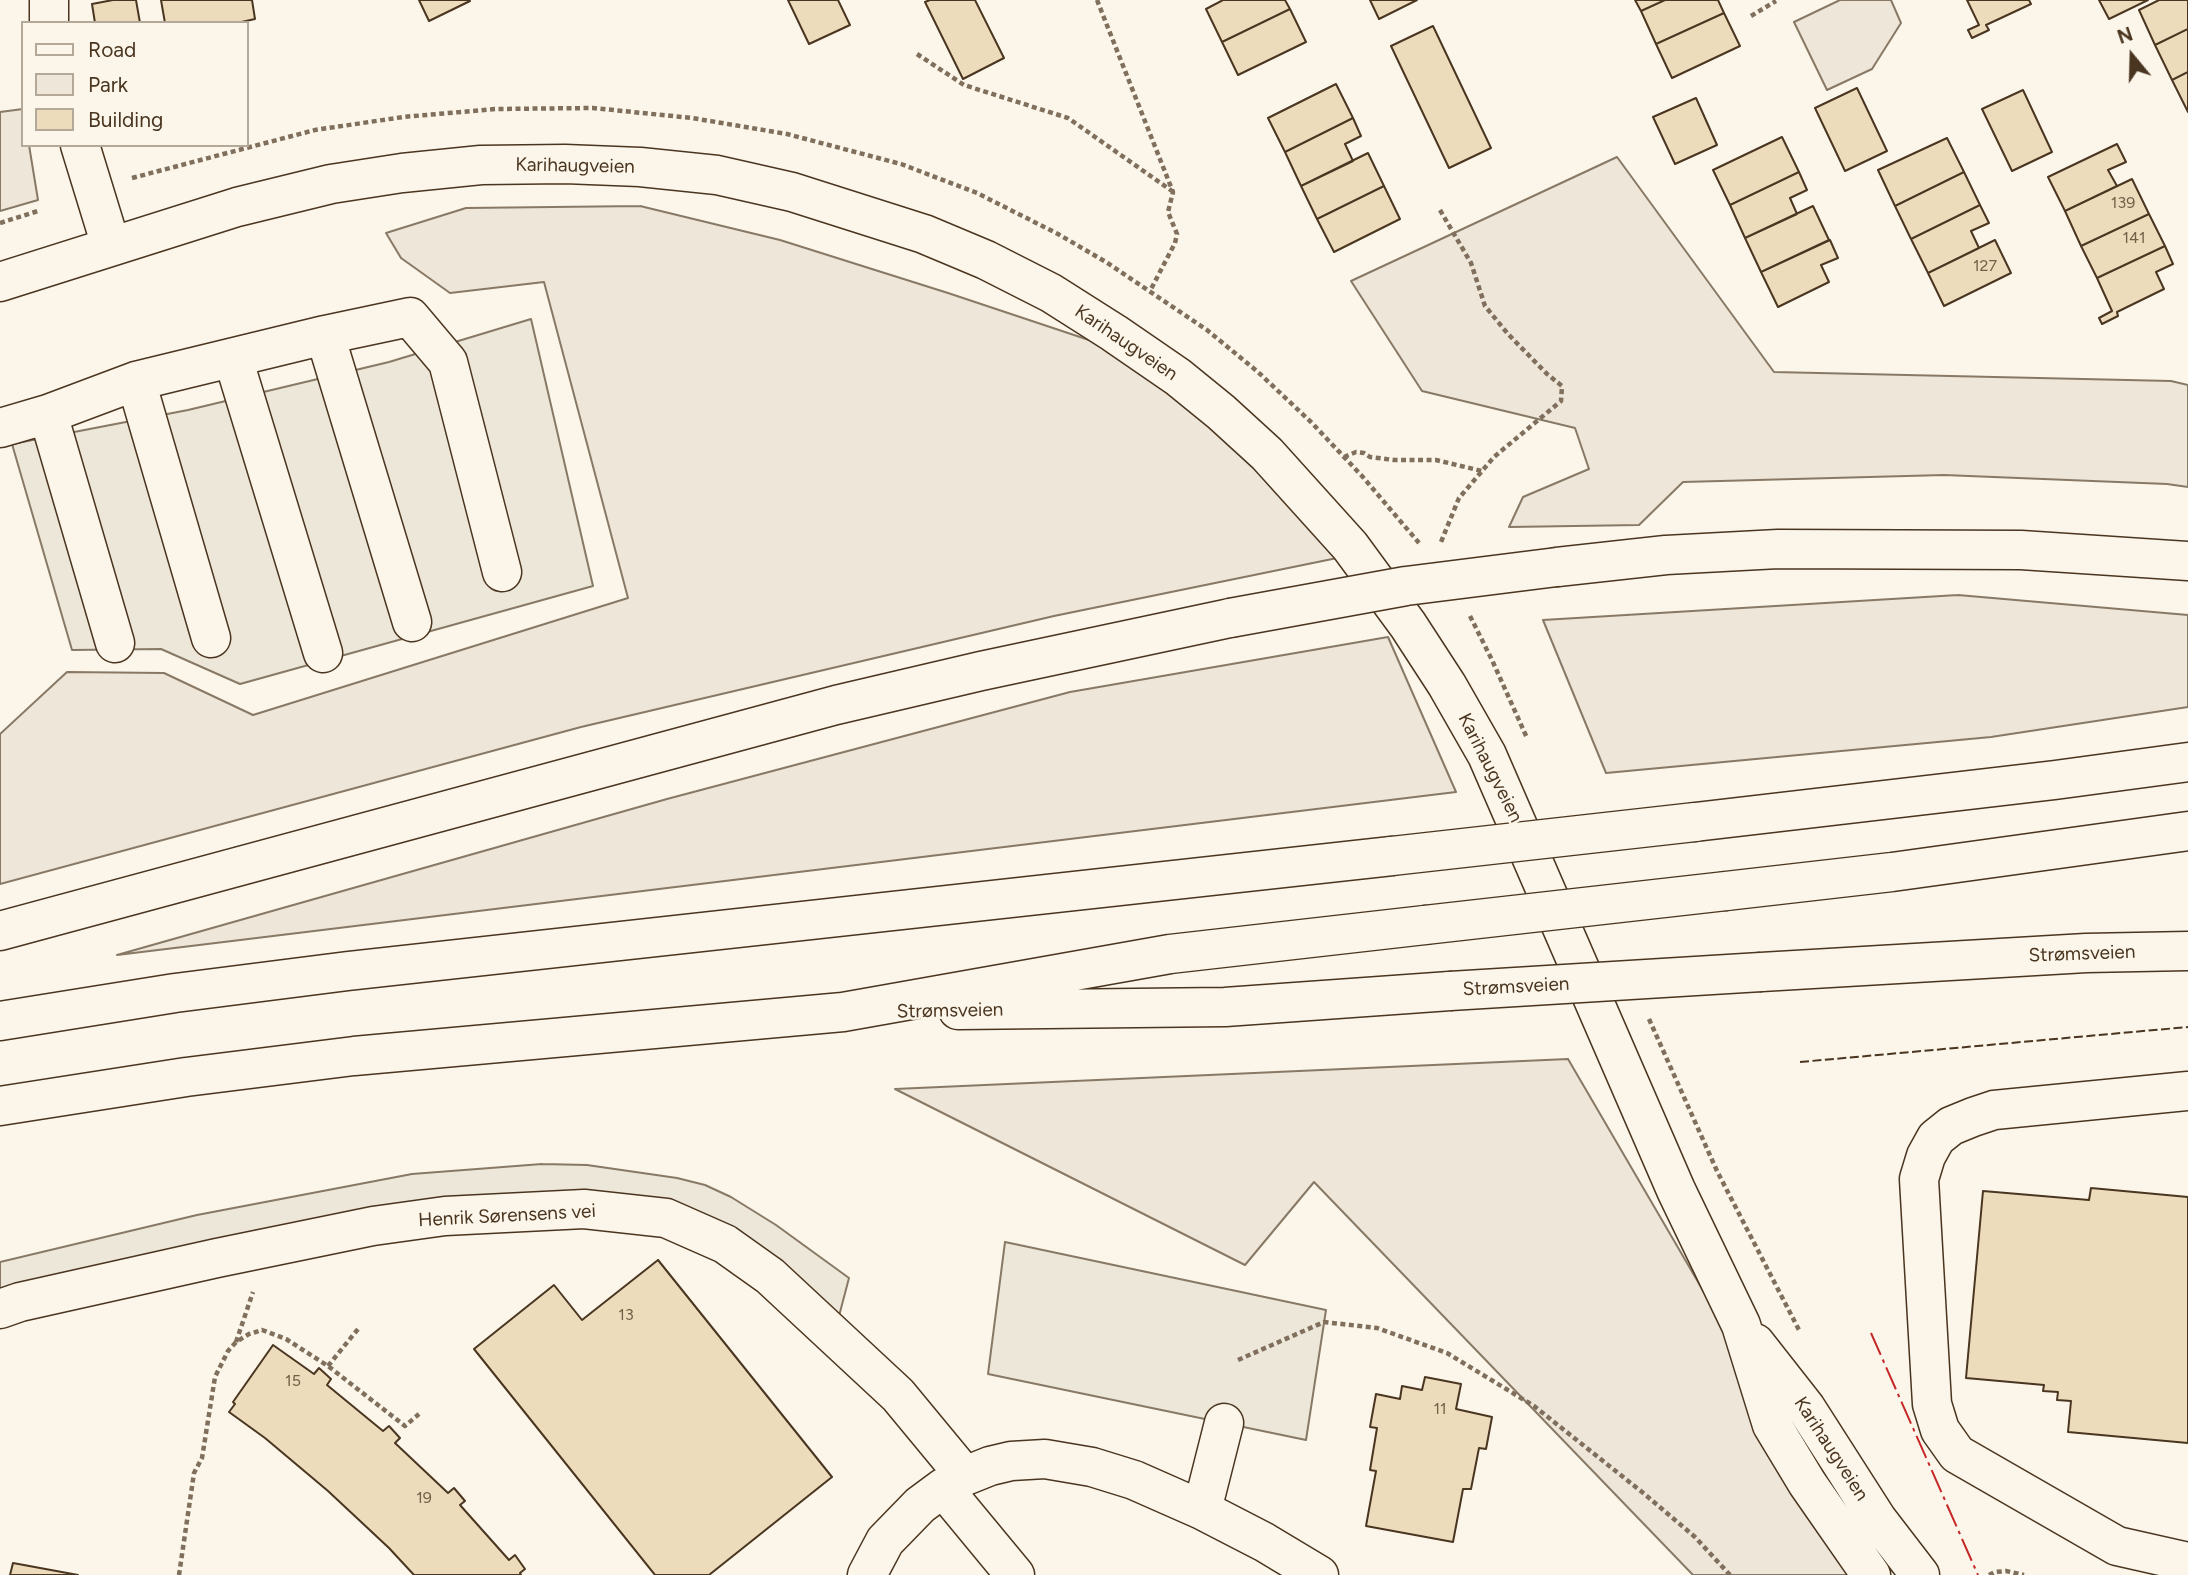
<!DOCTYPE html>
<html>
<head>
<meta charset="utf-8">
<style>
	body { margin:0 }
	#map { position:relative; width:2188px; height:1575px; overflow:hidden; background:#fbf6e9; font-family:Figtree,sans-serif }
	canvas { display:block }
	.legend { position:absolute; left:21px; top:21px; width:228px; height:126px; box-sizing:border-box; background:#fbf6e9; border:2px solid #b4a999; margin:0; padding:9px 12px; list-style:none; font-size:21px; color:#4a3520 }
	.legend li { display:flex; align-items:center; gap:14px; height:35px }
	.legend b { width:35px; border:2px solid #b4a999 }
	.north { position:absolute; left:2097px; top:21px; width:70px; height:70px; -webkit-text-stroke:5px #fbf6e9; paint-order:stroke; rotate:341deg; font-size:19px; font-weight:700; line-height:28px; text-align:center; color:#4a3520 }
	.north::after { content:''; display:block; margin:auto; width:24px; height:32px; background:#4a3520; clip-path:polygon(50% 0,100% 100%,50% 72%,0 100%) }
</style>
</head>
<body>
<div id="map">
<canvas width="2188" height="1575"></canvas>
<ul class="legend">
<li><b style="height:9px;background:#fbf6e9"></b>Road</li>
<li><b style="height:19px;background:#ede6d9"></b>Park</li>
<li><b style="height:19px;background:#ecdcbc"></b>Building</li>
</ul>
<div class="north">N</div>
</div>
<script>
const ctx = document.querySelector('canvas').getContext('2d');
ctx.lineJoin = 'round';
function paint(path, color) { ctx.fillStyle = color; ctx.fill(path, 'evenodd'); }
const poly = rows => new Path2D(rows.map(r => 'M' + r).join(''));
function stroke(path, color, width, dash) { ctx.strokeStyle = color; ctx.lineWidth = width; ctx.lineCap = dash ? 'butt' : 'round'; ctx.setLineDash(dash || []); ctx.stroke(path); }
function label(font, color, halo, rows, align = 'center') {
  ctx.font = font + ' Figtree,sans-serif'; ctx.lineWidth = 5; ctx.setLineDash([]); ctx.textBaseline = 'middle'; ctx.strokeStyle = halo; ctx.fillStyle = color; for (const [text, x, y, turn = 0] of rows) {
    ctx.save(); ctx.translate(x, y); ctx.rotate((+turn || 0) * Math.PI / 180); ctx.textAlign = isNaN(turn) ? turn : align; if (halo) ctx.strokeText(text, 0, 0); ctx.fillText(text, 0, 0); ctx.restore();
  }
}
const green = poly([
	[1840,0,1891,0,1901,23,1872,69,1827,90,1794,22,1840,0],
	[23,109,23,145,29,145,38,200,0,211,0,112,23,109],
	[1617,157,1774,372,2171,381,2188,385,2188,487,2167,484,1944,475,1683,482,1639,525,1509,527,1523,497,1589,469,1575,428,1422,391,1351,281,1617,157],
	[640,206,780,240,948,293,1110,347,1222,412,1342,557,1054,616,581,727,0,884,0,734,67,672,164,673,253,715,628,598,544,282,450,293,401,258,386,233,466,208,640,206],
	[1958,595,2188,615,2188,707,1991,737,1606,773,1543,620,1958,595],
	[1388,637,1456,792,117,955,667,799,1070,692,1388,637],
	[1568,1059,1869,1575,1693,1575,1314,1182,1245,1265,895,1089,1568,1059]
]);
const parking = poly([
	[531,319,593,586,240,684,161,649,72,650,12,444,188,410,389,362,531,319],
	[542,1164,587,1165,677,1178,705,1185,731,1197,776,1225,849,1278,839,1316,589,1196,0,1292,0,1262,197,1215,412,1174,542,1164],
	[1005,1242,1326,1310,1306,1440,988,1374,1005,1242]
]);
const building = poly([
	[113,0,136,0,140,23,95,23,92,4,113,0],
	[161,0,252,0,255,19,237,23,165,23,161,0],
	[419,0,469,0,470,1,429,21,419,0],
	[788,0,838,0,850,25,809,44,788,0],
	[930,0,975,0,1004,58,963,79,925,2,930,0],
	[1223,0,1285,0,1290,9,1222,42,1206,9,1223,0],
	[1370,0,1417,0,1379,19,1370,0],
	[1635,0,1665,0,1641,11,1635,0],
	[1665,0,1718,0,1724,13,1656,44,1641,11,1665,0],
	[1967,0,2029,0,2031,4,1986,25,1989,30,1972,38,1968,30,1979,25,1967,0],
	[2099,0,2148,0,2109,19,2099,0],
	[2159,0,2188,0,2188,29,2155,45,2139,10,2159,0],
	[1290,9,1306,42,1238,75,1222,42,1290,9],
	[1724,13,1740,46,1672,78,1656,44,1724,13],
	[1433,26,1491,148,1449,168,1391,46,1433,26],
	[2188,29,2188,72,2172,80,2155,45,2188,29],
	[2188,72,2188,112,2172,80,2188,72],
	[1336,84,1353,118,1285,152,1268,118,1336,84],
	[1857,88,1887,151,1845,171,1815,108,1857,88],
	[2023,90,2052,152,2012,171,1982,109,2023,90],
	[1696,98,1717,145,1675,164,1653,117,1696,98],
	[1353,118,1361,136,1345,144,1353,161,1301,186,1285,152,1353,118],
	[1782,137,1799,172,1730,205,1713,170,1782,137],
	[1947,138,1964,172,1895,206,1878,170,1947,138],
	[2117,144,2126,162,2108,170,2117,186,2065,211,2048,177,2117,144],
	[1368,153,1384,186,1317,219,1301,186,1368,153],
	[1799,172,1807,190,1790,198,1797,214,1745,238,1730,205,1799,172],
	[1964,172,1980,205,1911,239,1895,206,1964,172],
	[2132,179,2149,214,2081,246,2065,211,2132,179],
	[1384,186,1400,219,1334,252,1317,219,1384,186],
	[1980,205,1989,223,1971,231,1979,248,1928,273,1911,239,1980,205],
	[1813,206,1829,240,1761,272,1745,238,1813,206],
	[2149,214,2165,246,2097,278,2081,246,2149,214],
	[1830,240,1838,258,1821,265,1829,282,1778,307,1761,272,1830,240],
	[1995,240,2011,273,1944,306,1928,273,1995,240],
	[2165,246,2173,264,2156,272,2164,289,2117,312,2118,316,2102,324,2099,318,2112,311,2097,278,2165,246],
	[2091,1188,2188,1197,2188,1443,2068,1432,2071,1401,2057,1400,2058,1392,2043,1391,2044,1385,1966,1378,1983,1191,2089,1200,2091,1188],
	[658,1260,832,1477,709,1575,655,1575,474,1349,554,1285,582,1320,658,1260],
	[273,1345,314,1374,319,1368,331,1379,327,1385,383,1431,389,1426,400,1438,395,1443,448,1493,454,1488,465,1501,460,1505,509,1560,515,1555,525,1569,520,1573,521,1575,414,1575,389,1548,328,1491,265,1438,229,1412,235,1404,233,1402,273,1345],
	[1425,1377,1461,1384,1456,1409,1492,1417,1486,1449,1479,1448,1471,1489,1463,1489,1453,1542,1366,1526,1376,1471,1370,1470,1377,1428,1370,1427,1376,1394,1400,1399,1402,1386,1422,1390,1425,1377],
	[13,1563,78,1575,10,1575,13,1563]
]);
const path = poly([
	[1097,0,1173,192,1168,212,1177,234,1175,243,1150,291],
	[1751,16,1776,1],
	[917,54,964,85,1068,118,1172,191],
	[132,178,315,130,403,117,495,109,593,108,692,118,787,134,901,164,977,193,1058,234,1106,262,1207,330,1258,372,1311,422,1362,476,1419,543],
	[1440,210,1471,263,1485,306,1508,334,1547,374,1562,386,1561,401,1494,457,1459,498,1441,542],
	[0,223,38,211],
	[1344,457,1356,452,1364,453,1370,457,1394,460,1436,460,1482,471],
	[1470,616,1492,660,1527,738],
	[1649,1019,1717,1171,1799,1330],
	[236,1342,253,1292],
	[1238,1360,1324,1322,1377,1328,1447,1353,1534,1406,1642,1492,1695,1537,1730,1575],
	[328,1366,358,1329],
	[179,1575,194,1473,202,1458,215,1377,228,1351,236,1342,249,1334,262,1330,286,1339,328,1366,405,1426,419,1414],
	[1989,1575,1995,1572,2006,1571,2024,1575]
]);
const minor = poly([
	[49,0,49,23],
	[80,145,111,246],
	[325,335,412,622],
	[233,358,323,653],
	[136,381,211,638],
	[48,414,115,643],
	[0,428,48,414,136,381,325,335,410,317,448,362,502,572],
	[2188,1091,1994,1110,1973,1117,1951,1126,1936,1138,1926,1156,1919,1179,1932,1404,1940,1430,1957,1454,2117,1546,2188,1562],
	[0,1309,20,1302,217,1258,373,1226,445,1216,584,1209,666,1218,725,1244,770,1276,898,1395,965,1476],
	[943,1488,1015,1575],
	[1202,1510,1224,1423],
	[867,1575,885,1541,920,1505,943,1488,965,1476,990,1466,1011,1461,1045,1459,1092,1467,1134,1480,1202,1510,1264,1542,1319,1575]
]);
const major = poly([
	[0,282,237,207,331,184,402,173,481,165,565,164,640,167,717,175,792,192,924,234,986,260,1051,293,1114,333,1178,377,1221,412,1267,454,1350,546,1408,625,1447,685,1487,755,1676,1190,1741,1325,1772,1425,1807,1483,1871,1575],
	[1755,1343,1806,1408,1877,1519,1920,1575]
]);
const highway = poly([
	[1557,567,1666,555,1778,549,2021,550,2188,561],
	[1695,822,2055,780,2188,762],
	[1726,891,1892,872,2188,831],
	[0,931,836,705,981,671,1230,618],
	[1761,972,2086,953,2188,951],
	[958,1010,1225,1007,1450,991],
	[0,1021,175,993,348,971,1392,856],
	[0,1106,186,1077,354,1056,843,1012,1170,954,1425,925]
]);
const highwayBridge = poly([
	[1230,618,1406,586,1557,567],
	[1392,856,1695,822],
	[1425,925,1726,891],
	[1450,991,1761,972]
]);
const fence = poly([
	[1800,1062,2188,1027]
]);
const power = poly([
	[1871,1333,1978,1575]
]);
const numberNames = [
	["139",2123,203],
	["141",2134,238],
	["127",1985,266],
	["13",626,1315],
	["15",293,1381],
	["11",1440,1409],
	["19",424,1498]
];
const streetNames = [
	["Karihaugveien",575,166,1],
	["Karihaugveien",1126,343,34],
	["Karihaugveien",1490,768,63],
	["Strømsveien",2082,954,-2],
	["Strømsveien",1516,987,-3],
	["Strømsveien",950,1011,-1],
	["Henrik Sørensens vei",507,1216,-3],
	["Karihaugveien",1831,1449,57]
];
paint(green, '#ede6d9');
stroke(green, '#887966', 2);
paint(parking, '#ede7d9');
stroke(parking, '#887966', 2);
paint(building, '#ecdcbc');
stroke(building, '#4a3520', 2);
stroke(minor, '#4a3520', 41);
stroke(major, '#4a3520', 41);
stroke(highway, '#4a3520', 41);
stroke(path, '#7f6f5c', 4.5, [5, 3.5]);
stroke(minor, '#fbf6e9', 38);
stroke(major, '#fbf6e9', 38);
stroke(highway, '#fbf6e9', 38);
stroke(highwayBridge, '#4a3520', 41, []);
stroke(highwayBridge, '#fbf6e9', 38);
stroke(fence, '#4a3520', 2, [9, 3.5]);
stroke(power, '#c62828', 2, [24, 5, 3.5, 5]);
label('16px', '#725f47', null, numberNames);
label('19px', '#4a3520', '#fbf6e9', streetNames);
</script>
</body>
</html>
